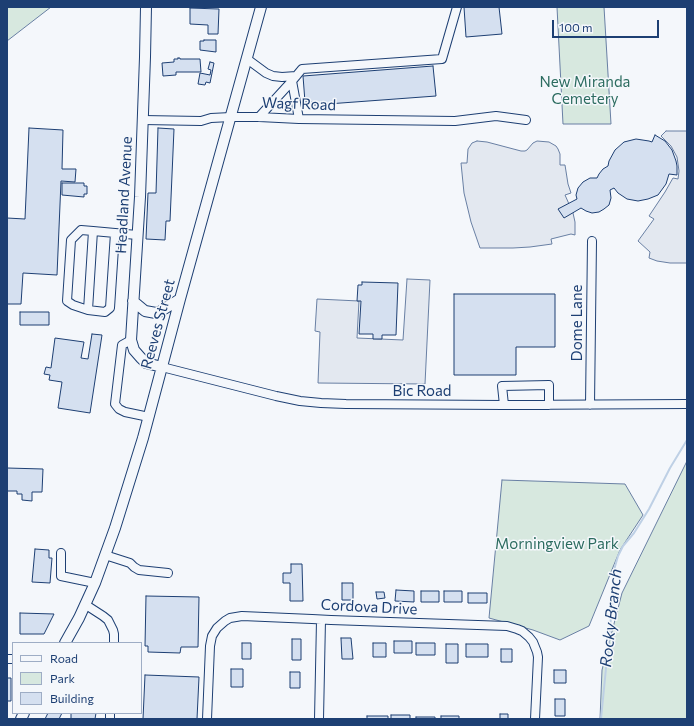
<!DOCTYPE html>
<html>
<head>
<meta charset="utf-8">
<style>
	body { margin:0 }
	#map { position:relative; width:694px; height:726px; overflow:hidden; background:#f4f7fb; font-family:Commissioner,sans-serif }
	canvas { display:block }
	.frame { position:absolute; inset:0; border:8px solid #1d3f73; pointer-events:none }
	.legend { position:absolute; left:12px; top:642px; width:130px; height:72px; box-sizing:border-box; background:#f4f7fb; border:1px solid #9eadc5; margin:0; padding:5px 7px; list-style:none; font-size:12px; color:#1d3f73 }
	.legend li { display:flex; align-items:center; gap:8px; height:20px }
	.legend b { width:20px; border:1px solid #9eadc5 }
	.scale { position:absolute; left:552px; top:20px; width:107px; height:18px; box-sizing:border-box; border:2px solid #1d3f73; border-top:0; padding-left:5px; font-size:12px; line-height:14px; white-space:nowrap; color:#1d3f73; -webkit-text-stroke:3px #f4f7fb; paint-order:stroke }
</style>
</head>
<body>
<div id="map">
<canvas width="694" height="726"></canvas>
<div class="frame"></div>
<ul class="legend">
<li><b style="height:5px;background:#f4f7fb"></b>Road</li>
<li><b style="height:11px;background:#d7e8df"></b>Park</li>
<li><b style="height:11px;background:#d5e0f0"></b>Building</li>
</ul>
<div class="scale">100 m</div>
</div>
<script>
const ctx = document.querySelector('canvas').getContext('2d');
ctx.lineJoin = 'round';
function paint(path, color) { ctx.fillStyle = color; ctx.fill(path, 'evenodd'); }
const poly = rows => new Path2D(rows.map(r => 'M' + r).join(''));
function stroke(path, color, width, dash) { ctx.strokeStyle = color; ctx.lineWidth = width; ctx.lineCap = dash ? 'butt' : 'round'; ctx.setLineDash(dash || []); ctx.stroke(path); }
function label(font, color, halo, rows, align = 'center') {
  ctx.font = font + ' Commissioner,sans-serif'; ctx.lineWidth = 3; ctx.setLineDash([]); ctx.textBaseline = 'middle'; ctx.strokeStyle = halo; ctx.fillStyle = color; for (const [text, x, y, turn = 0] of rows) {
    ctx.save(); ctx.translate(x, y); ctx.rotate((+turn || 0) * Math.PI / 180); ctx.textAlign = isNaN(turn) ? turn : align; if (halo) ctx.strokeText(text, 0, 0); ctx.fillText(text, 0, 0); ctx.restore();
  }
}
const green = poly([
	[7,7,51,7,7,41,7,7],
	[557,7,604,7,611,124,563,124,557,7],
	[687,461,687,719,600,719,602,670,622,593,687,461],
	[502,480,625,484,643,515,620,550,589,626,560,640,533,630,489,618,502,480]
]);
const parking = poly([
	[666,131,687,131,687,263,670,263,657,261,649,258,650,252,638,241,654,219,649,216,665,192,673,178,678,179,679,171,677,157,671,146,661,136,666,131],
	[477,141,487,142,521,151,525,151,527,150,533,143,537,141,549,142,556,146,558,149,560,154,560,165,565,165,568,184,571,193,565,195,573,213,575,222,575,235,571,234,551,239,552,244,530,247,513,248,480,248,471,222,464,193,461,163,467,163,468,149,472,143,477,141],
	[407,279,430,280,425,384,318,383,320,332,315,331,317,299,359,301,357,338,403,340,407,279]
]);
const stream = poly([
	[601,719,613,597,614,570,618,556,623,546,634,533,649,509,670,468,687,440]
]);
const building = poly([
	[464,7,499,7,502,34,466,37,464,7],
	[190,8,219,9,218,34,208,34,208,25,190,24,190,8],
	[204,40,216,40,216,52,200,50,200,41,204,41,204,40],
	[178,58,180,58,180,59,200,59,201,72,176,72,176,75,163,76,162,63,174,62,174,59,178,59,178,58],
	[210,62,214,63,210,83,206,82,205,85,198,84,200,73,210,75,211,70,208,69,210,62],
	[433,66,436,96,314,105,313,102,305,102,303,76,433,66],
	[29,128,63,130,62,169,76,169,75,182,61,181,57,275,23,273,21,304,7,304,7,218,25,219,29,128],
	[158,128,174,129,170,221,166,221,165,240,146,239,148,193,156,193,158,128],
	[655,135,665,141,672,150,676,161,677,166,677,175,669,174,666,184,658,195,648,199,638,201,627,199,618,193,614,188,610,190,611,198,609,205,604,209,599,212,592,213,586,211,581,208,564,218,558,209,577,199,576,195,578,188,583,182,590,178,597,178,599,174,603,169,608,166,609,161,615,150,624,142,636,139,649,141,652,142,655,135],
	[62,183,84,183,84,186,87,186,87,194,84,194,84,197,62,195,62,183],
	[362,282,398,283,396,335,382,335,382,339,373,339,373,334,359,334,361,301,357,301,358,285,362,285,362,282],
	[454,294,555,294,555,347,516,347,516,375,454,375,454,294],
	[20,312,49,312,49,325,20,325,20,312],
	[92,334,102,335,90,413,58,408,62,382,49,380,50,375,44,374,46,367,51,368,55,338,84,342,81,358,88,359,92,334],
	[7,468,43,469,42,492,32,492,32,501,22,500,22,494,17,494,17,491,7,491,7,468],
	[35,549,49,550,49,558,52,558,50,583,32,582,35,549],
	[291,564,302,564,303,601,290,601,290,583,283,583,283,573,291,573,291,564],
	[342,583,353,583,353,600,342,600,342,583],
	[396,590,414,591,414,602,395,601,396,590],
	[421,591,439,591,439,602,421,602,421,591],
	[444,591,462,591,462,602,444,602,444,591],
	[376,592,384,592,385,598,377,599,376,592],
	[468,593,487,593,487,603,468,603,468,593],
	[146,596,199,597,198,647,181,647,180,653,148,652,148,646,145,646,146,596],
	[20,613,54,614,44,634,20,634,20,613],
	[341,638,351,638,353,659,342,659,341,638],
	[292,639,301,639,301,660,292,660,292,639],
	[394,641,412,641,412,653,394,653,394,641],
	[242,643,251,643,251,659,242,659,242,643],
	[373,643,386,643,386,657,373,657,373,643],
	[416,643,435,643,435,655,416,655,416,643],
	[446,644,458,644,458,663,446,663,446,644],
	[466,644,488,644,488,657,466,657,466,644],
	[501,649,512,649,512,662,501,662,501,649],
	[231,669,243,669,243,687,231,687,231,669],
	[554,670,566,670,566,683,554,683,554,670],
	[290,672,300,672,300,688,290,688,290,672],
	[145,675,199,677,197,719,143,719,145,675],
	[7,678,11,678,11,701,7,701,7,678],
	[555,699,565,699,565,716,555,716,555,699],
	[48,713,62,713,59,719,45,719,48,713],
	[71,713,96,713,95,719,71,719,71,713],
	[500,714,508,714,508,719,515,719,500,719,500,714],
	[391,715,410,715,410,719,391,719,391,715],
	[367,716,388,716,388,719,367,719,367,716],
	[441,716,459,716,459,719,441,719,441,716],
	[416,717,435,717,435,719,416,719,416,717]
]);
const minor = poly([
	[247,59,266,73,273,76,282,77,296,76],
	[292,81,299,119],
	[259,117,292,81,302,69,442,59,457,7],
	[143,120,201,121,211,118,231,117,259,117,299,119,455,121,496,116,526,120],
	[93,231,88,310,73,305,67,301,71,240,81,230,93,231,137,235],
	[88,310,105,312,110,308,115,233],
	[131,340,122,345,115,404,119,409,125,412,149,417],
	[162,367,276,396,300,401,321,403,346,404,504,405,687,404],
	[504,405,502,386,549,385,549,405],
	[590,405,592,241],
	[61,553,61,576,95,583],
	[105,555,130,563,134,567,139,570,168,573],
	[86,605,103,616,108,620,113,630,114,634,114,643],
	[7,659,13,659],
	[110,719,110,713],
	[207,719,210,646,212,636,217,628,225,621,230,618,242,616,312,619,331,620,507,626,517,629,522,631,529,637,533,642,537,652,538,657,535,719],
	[319,719,321,620]
]);
const major = poly([
	[146,7,145,57,140,197,131,340,134,350,141,358,146,363,162,367],
	[133,301,145,311,156,313,161,311,180,299],
	[65,643,79,618,95,583,115,528,143,438,180,299,261,7],
	[21,719,24,713]
]);
const parkNames = [
	["New Miranda",585,82],
	["Cemetery",585,99],
	["Morningview Park",557,544]
];
const streetNames = [
	["Wagf Road",299,104,2],
	["Headland Avenue",124,195,-87],
	["Dome Lane",577,323,-90],
	["Reeves Street",158,324,-75],
	["Bic Road",422,391],
	["Cordova Drive",369,607,3]
];
const waterNames = [
	["Rocky Branch",611,618,-84]
];
paint(green, '#d7e8df');
stroke(green, '#687fa3', 1);
paint(parking, '#e3e8f0');
stroke(parking, '#687fa3', 1);
stroke(stream, '#bed0e5', 2);
paint(building, '#d5e0f0');
stroke(building, '#1d3f73', 1);
stroke(minor, '#1d3f73', 10);
stroke(major, '#1d3f73', 12);
stroke(minor, '#f4f7fb', 8);
stroke(major, '#f4f7fb', 10);
label('15px', '#2c6c60', '#f4f7fb', parkNames);
label('15px', '#1d3f73', '#f4f7fb', streetNames);
label('italic 16px', '#1d3f73', '#f4f7fb', waterNames);
</script>
</body>
</html>
